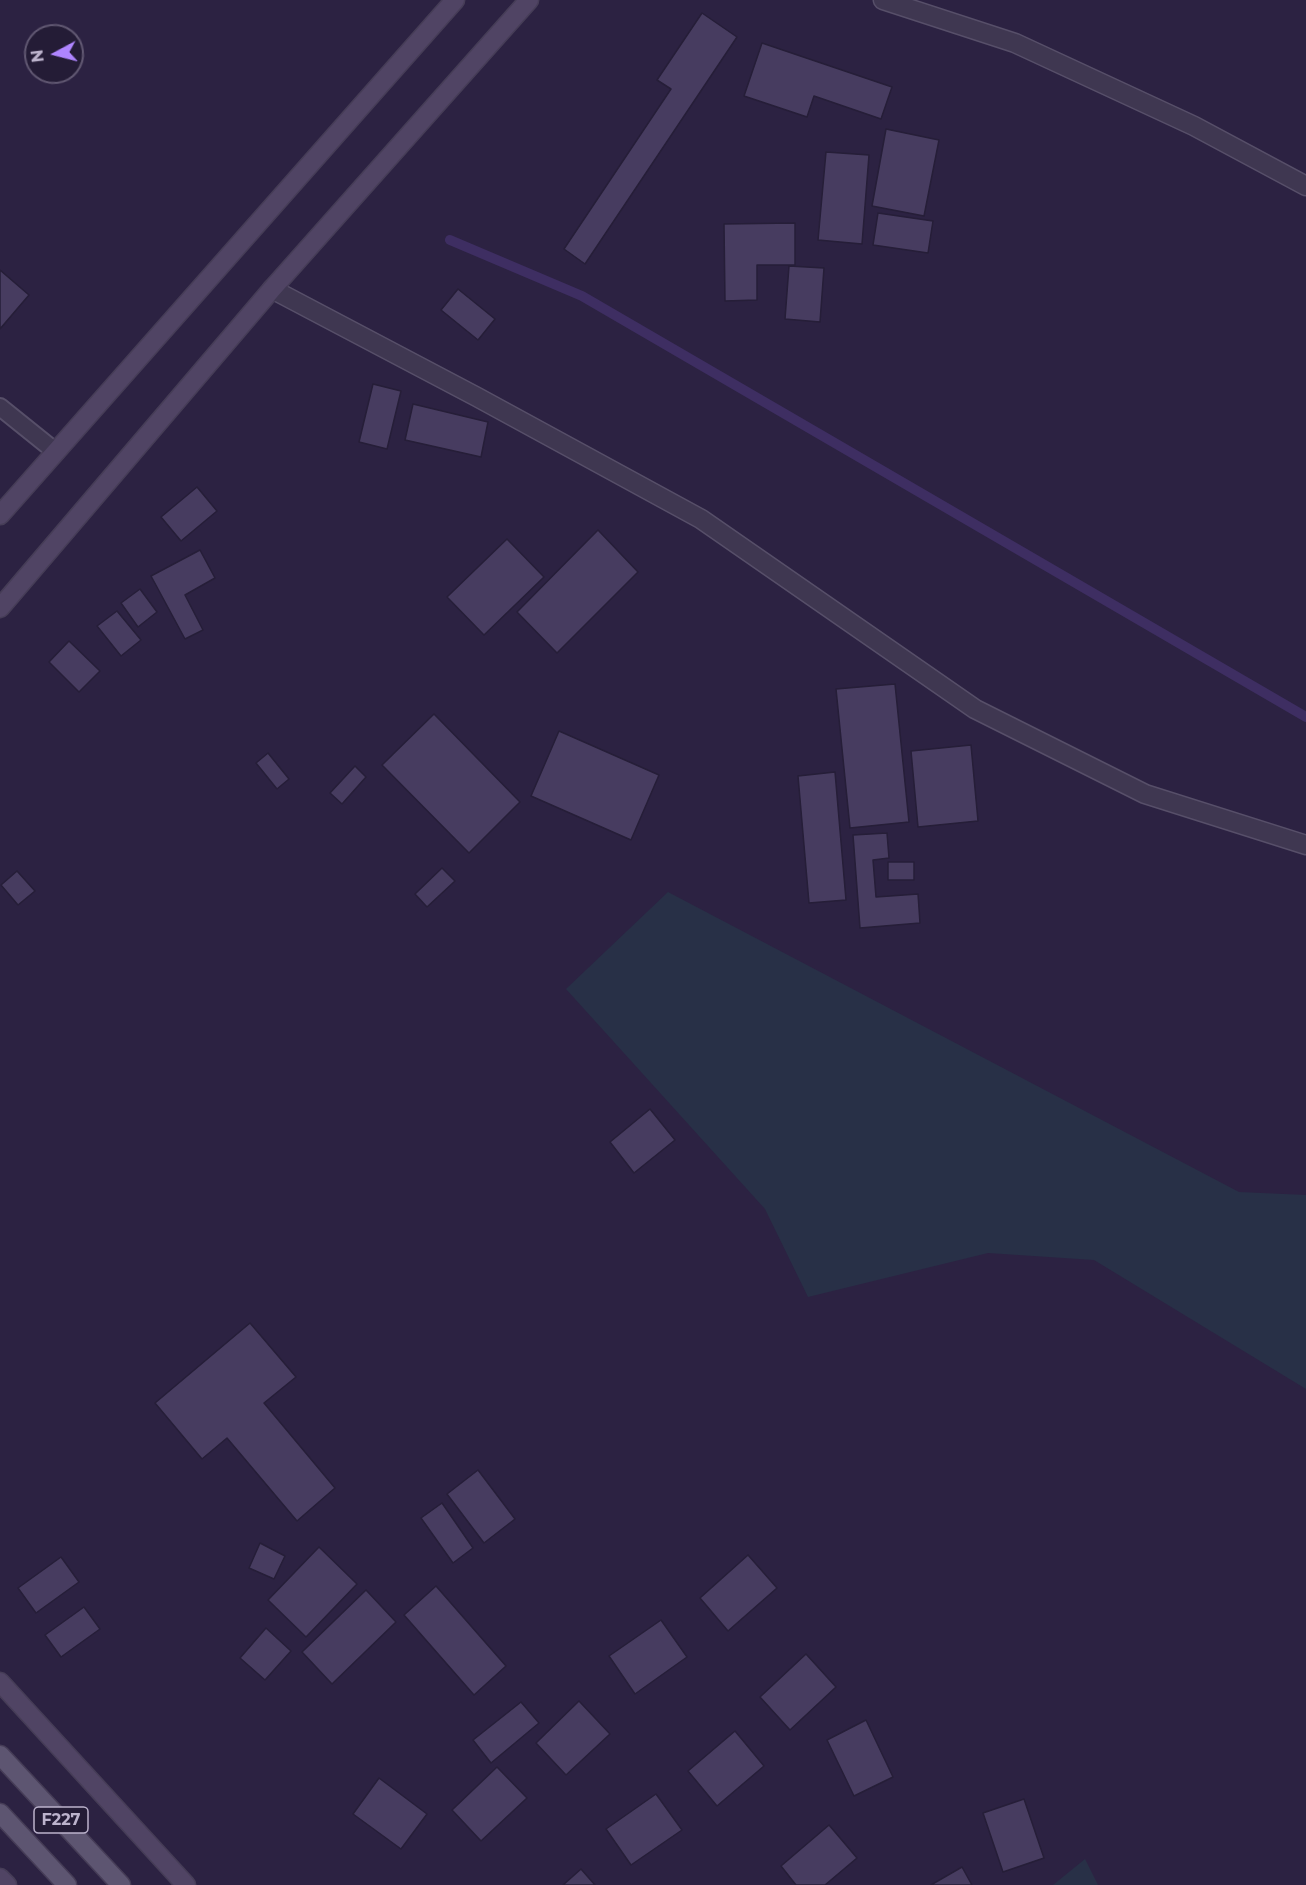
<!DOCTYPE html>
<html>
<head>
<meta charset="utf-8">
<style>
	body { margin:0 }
	#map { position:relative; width:1306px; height:1885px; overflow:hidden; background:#2c2242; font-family:Montserrat,sans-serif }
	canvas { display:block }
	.north { position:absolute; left:24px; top:24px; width:60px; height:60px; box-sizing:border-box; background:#241c36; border:2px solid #615872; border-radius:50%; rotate:263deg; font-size:16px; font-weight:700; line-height:24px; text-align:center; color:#bcb3cc }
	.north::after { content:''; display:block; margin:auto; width:21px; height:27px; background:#af85ff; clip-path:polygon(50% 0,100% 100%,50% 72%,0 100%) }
</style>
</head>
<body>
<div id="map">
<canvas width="1306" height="1885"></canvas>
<div class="north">N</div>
</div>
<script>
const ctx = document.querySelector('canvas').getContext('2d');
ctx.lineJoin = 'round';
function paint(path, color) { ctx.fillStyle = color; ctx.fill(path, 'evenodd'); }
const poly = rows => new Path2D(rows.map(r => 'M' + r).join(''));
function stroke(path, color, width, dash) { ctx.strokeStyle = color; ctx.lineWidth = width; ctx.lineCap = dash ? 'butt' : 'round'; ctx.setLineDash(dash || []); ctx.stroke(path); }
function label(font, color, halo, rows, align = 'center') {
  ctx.font = font + ' Montserrat,sans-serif'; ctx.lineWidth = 5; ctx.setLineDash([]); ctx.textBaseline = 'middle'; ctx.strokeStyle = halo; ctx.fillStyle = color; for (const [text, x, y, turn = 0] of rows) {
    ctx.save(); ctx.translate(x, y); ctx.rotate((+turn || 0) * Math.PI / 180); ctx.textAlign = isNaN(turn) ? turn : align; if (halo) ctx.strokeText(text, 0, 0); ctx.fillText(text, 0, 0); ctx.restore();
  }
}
const green = poly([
	[668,892,1239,1192,1306,1195,1306,1389,1094,1260,988,1253,808,1297,765,1209,566,989],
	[1085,1859,1098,1885,1053,1885]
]);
const stream = poly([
	[450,240,582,296,1306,717]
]);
const building = poly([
	[702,13,737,37,585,264,564,249,671,89,657,80,702,13],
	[762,43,892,87,881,119,814,96,807,117,744,96,762,43],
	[886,129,939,140,924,216,872,206,886,129],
	[826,152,869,155,862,244,818,240,826,152],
	[878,213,933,221,928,253,873,245,878,213],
	[795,223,795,265,757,265,757,300,725,301,724,224,795,223],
	[789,266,824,268,820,322,785,319,789,266],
	[0,270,29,295,0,329,0,270],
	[458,289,495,319,478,340,441,310,458,289],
	[373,384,401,391,387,449,359,442,373,384],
	[413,404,488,422,481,457,405,440,413,404],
	[197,487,217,511,181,541,161,517,197,487],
	[598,530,638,572,557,653,517,612,598,530],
	[507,539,544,577,484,635,447,597,507,539],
	[200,550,215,578,185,595,203,630,185,639,151,576,200,550],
	[140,589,157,612,138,627,121,603,140,589],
	[117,611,141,640,121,656,97,626,117,611],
	[69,641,100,671,79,692,49,662,69,641],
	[895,684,909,822,850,828,836,689,895,684],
	[434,714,520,802,469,853,382,765,434,714],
	[559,731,659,775,631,840,531,796,559,731],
	[971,745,978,821,918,827,911,751,971,745],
	[268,753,289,779,277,789,256,763,268,753],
	[355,766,366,777,342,804,330,793,355,766],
	[835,772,846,900,809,903,798,776,835,772],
	[887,833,889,858,873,860,876,897,918,894,920,923,860,928,853,835,887,833],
	[888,862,914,862,914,880,888,880,888,862],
	[442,868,455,881,427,907,415,894,442,868],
	[17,871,35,891,18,905,1,885,17,871],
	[650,1109,675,1140,634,1173,610,1142,650,1109],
	[250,1323,296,1377,264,1403,335,1488,297,1521,227,1438,202,1459,155,1403,250,1323],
	[478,1470,515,1519,484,1543,447,1494,478,1470],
	[442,1503,473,1548,453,1563,421,1518,442,1503],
	[260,1543,285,1556,274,1579,249,1568,260,1543],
	[319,1547,357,1584,306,1637,268,1600,319,1547],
	[748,1555,777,1588,728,1631,700,1598,748,1555],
	[61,1557,79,1582,36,1613,18,1588,61,1557],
	[436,1586,506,1666,474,1695,404,1615,436,1586],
	[366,1590,396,1622,332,1684,302,1652,366,1590],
	[84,1607,100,1629,61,1657,45,1635,84,1607],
	[661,1620,687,1657,635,1694,609,1656,661,1620],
	[266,1628,291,1651,265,1680,240,1658,266,1628],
	[806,1654,836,1687,790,1730,760,1697,806,1654],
	[579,1701,610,1734,566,1775,536,1743,579,1701],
	[521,1702,539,1723,491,1763,473,1740,521,1702],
	[866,1720,893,1777,854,1796,827,1740,866,1720],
	[735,1731,764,1766,717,1806,688,1771,735,1731],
	[497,1767,527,1798,481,1841,452,1810,497,1767],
	[379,1778,427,1814,401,1849,353,1814,379,1778],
	[656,1794,682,1830,631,1865,606,1829,656,1794],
	[1024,1799,1044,1858,1003,1872,983,1813,1024,1799],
	[829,1825,857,1858,825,1885,796,1885,781,1866,829,1825],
	[962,1867,972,1885,931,1885,962,1867],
	[581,1869,595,1885,563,1885,581,1869]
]);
const service = poly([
	[0,407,56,452]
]);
const minor = poly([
	[272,289,477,397,701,519,975,709,1145,794,1306,845]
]);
const tertiary = poly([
	[883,0,1015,43,1194,126,1306,186]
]);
const secondary = poly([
	[0,515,455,0],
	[0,608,272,289,529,0],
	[0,1682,186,1885],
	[0,1878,7,1885]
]);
const primary = poly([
	[0,1755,121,1885],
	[0,1813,67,1885]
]);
const shields = [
	[61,1820,54]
];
const shieldNames = [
	["F227",61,1820]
];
paint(green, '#283047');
stroke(stream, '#3e2e62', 10);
paint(building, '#473c60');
stroke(building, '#261e38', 1.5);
stroke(service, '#574f69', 20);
stroke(minor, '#574f69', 21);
stroke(tertiary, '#574f69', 21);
stroke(secondary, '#463d57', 21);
stroke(primary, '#463d57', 21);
stroke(service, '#3f3751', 16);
stroke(minor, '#3f3751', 18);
stroke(tertiary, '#3f3751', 18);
stroke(secondary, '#504464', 18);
stroke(primary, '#5d5571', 18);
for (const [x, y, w] of shields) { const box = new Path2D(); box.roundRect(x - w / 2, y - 13, w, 26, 4.5); ctx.fillStyle = '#241c36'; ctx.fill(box); stroke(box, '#bcb3cc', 1.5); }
label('bold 16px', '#bcb3cc', null, shieldNames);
</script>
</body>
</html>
